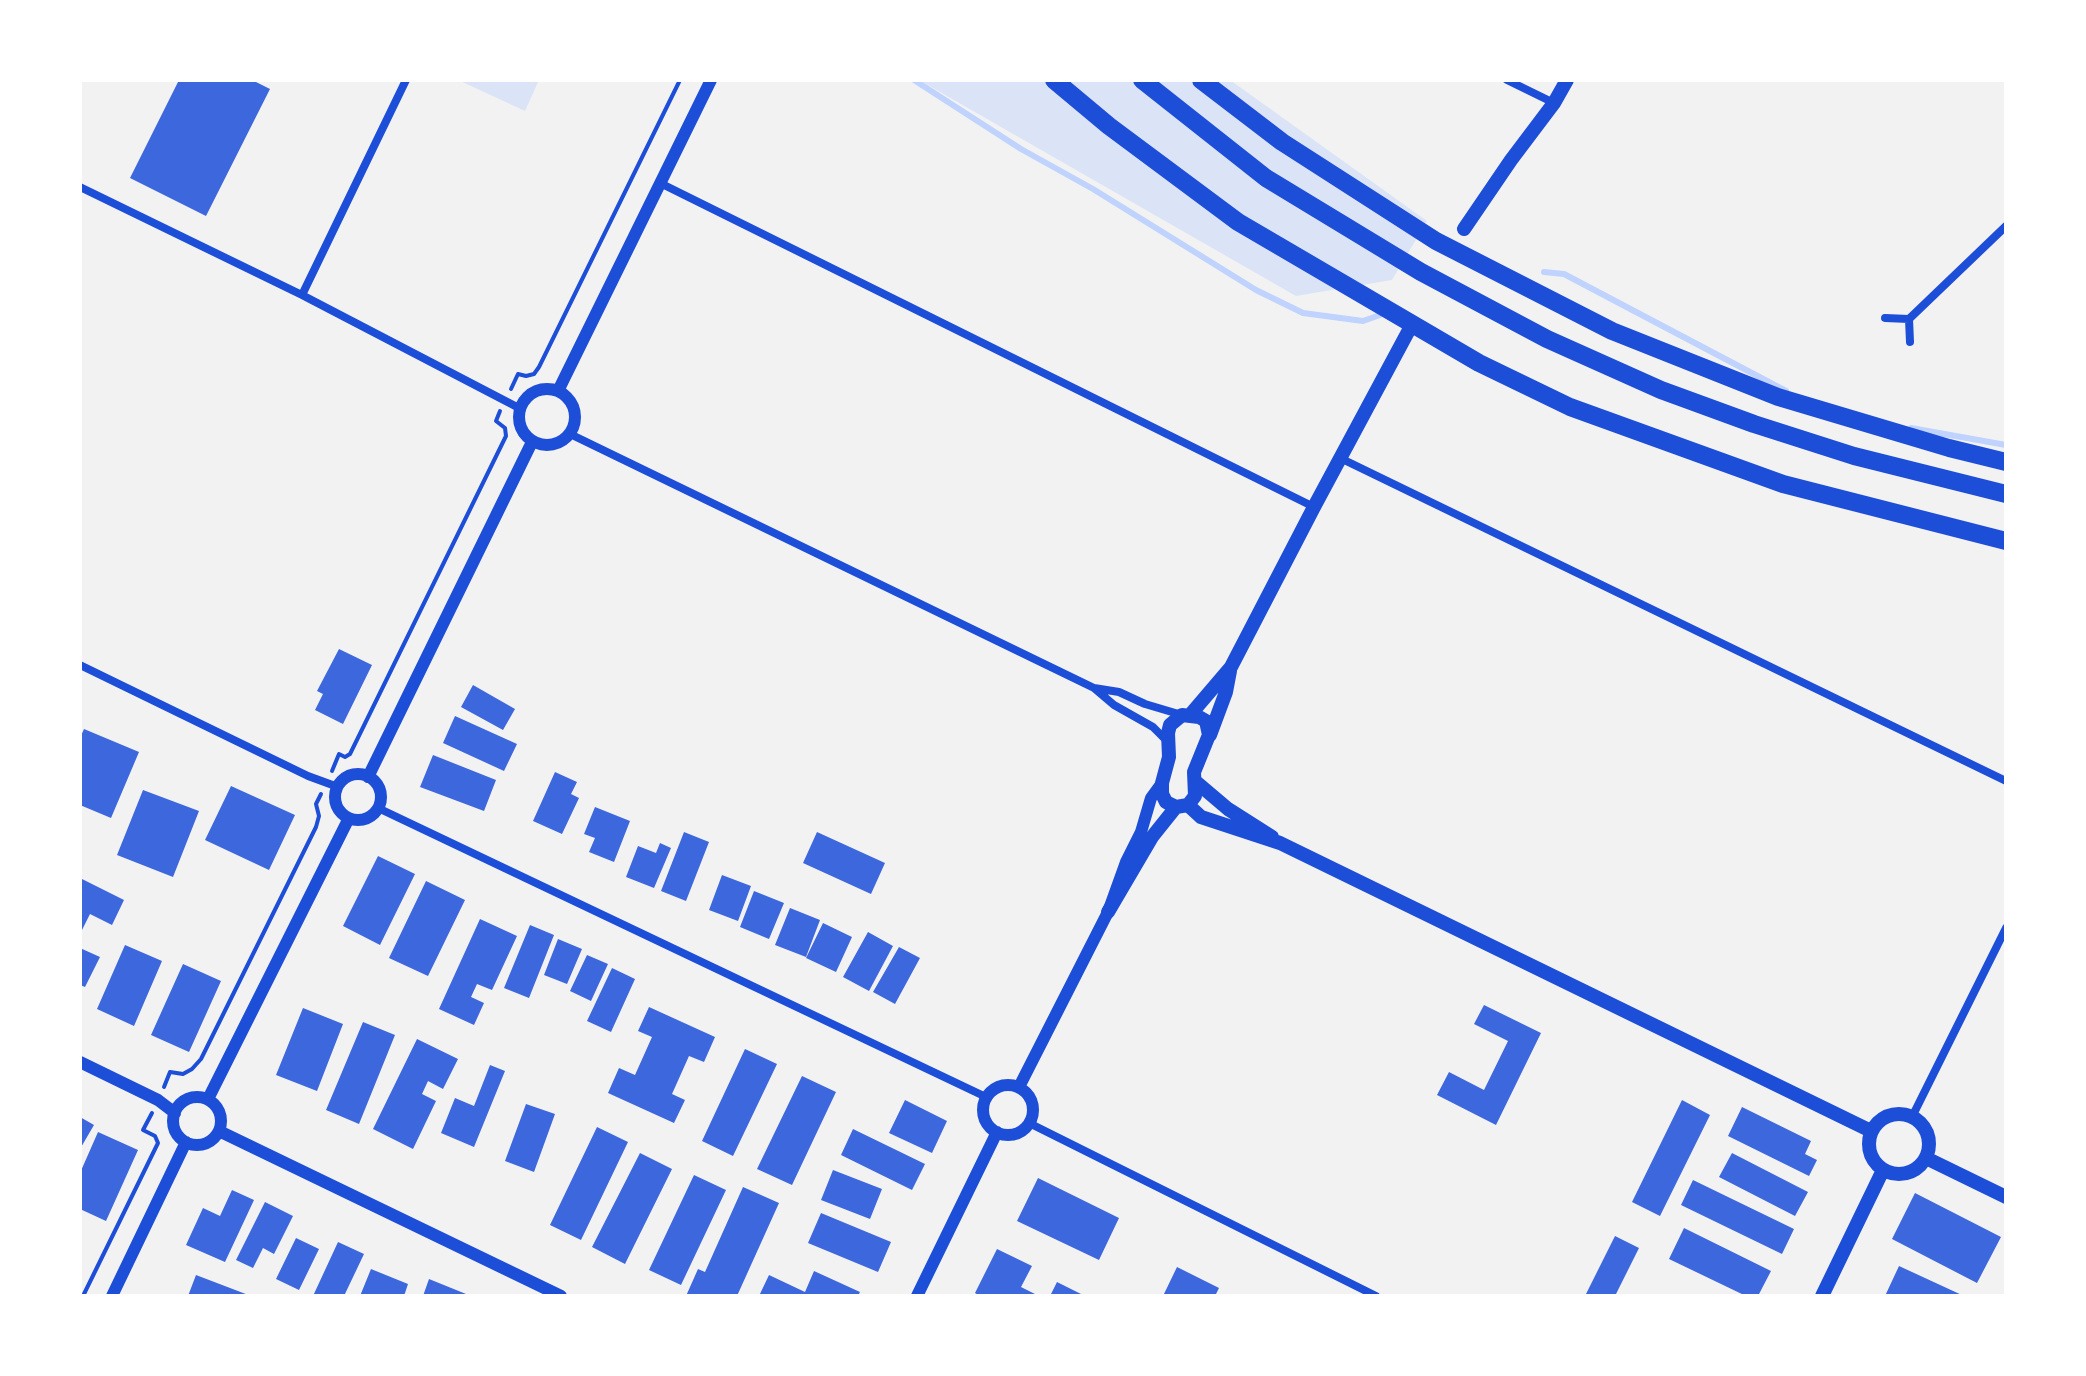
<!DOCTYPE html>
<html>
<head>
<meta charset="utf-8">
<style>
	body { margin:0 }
	#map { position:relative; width:2086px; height:1376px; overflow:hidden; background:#f2f2f2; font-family:"PT Sans Narrow",sans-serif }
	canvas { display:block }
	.frame { position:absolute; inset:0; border:82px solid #fff; pointer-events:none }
</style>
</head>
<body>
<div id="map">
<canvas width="2086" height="1376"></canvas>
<div class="frame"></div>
</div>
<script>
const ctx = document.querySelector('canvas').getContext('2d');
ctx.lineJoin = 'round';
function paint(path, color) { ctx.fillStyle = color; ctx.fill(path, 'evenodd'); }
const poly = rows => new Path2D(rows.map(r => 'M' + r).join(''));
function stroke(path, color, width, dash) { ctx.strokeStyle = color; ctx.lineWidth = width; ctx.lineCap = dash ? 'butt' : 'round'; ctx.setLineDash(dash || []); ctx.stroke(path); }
const green = poly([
	[458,80,539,80,525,111],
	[919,80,1230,80,1427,221,1392,280,1296,296]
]);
const stream = poly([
	[914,80,1021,149,1093,189,1256,290,1303,313,1363,321,1380,315],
	[1544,272,1564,274,1786,391],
	[1911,428,2006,445]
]);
const building = poly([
	[179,80,252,80,270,89,206,216,130,178],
	[339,649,372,665,343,724,315,710,323,694,317,691],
	[473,685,515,709,503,730,461,707],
	[455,716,517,744,504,771,443,743],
	[84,729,139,752,111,818,80,805,80,738],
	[433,755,496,780,484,811,420,787],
	[555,772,577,782,571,794,579,798,562,834,533,821],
	[231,786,295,815,269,870,205,840],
	[143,790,199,811,173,877,117,855],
	[595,807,630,821,614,862,589,852,595,838,584,834],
	[684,832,709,842,686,901,661,891],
	[817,832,885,863,871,894,803,863],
	[660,843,671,848,654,888,626,877,638,846,656,853],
	[378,856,415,874,380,945,343,926],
	[722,875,751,886,738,921,709,910],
	[80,878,124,900,112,925,90,914,80,934],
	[426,881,465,900,428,976,389,958],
	[754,891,784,903,769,939,740,927],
	[790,908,820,920,806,957,775,945],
	[480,919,517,936,492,990,477,984,471,997,484,1003,474,1025,439,1009],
	[823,923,852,937,836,972,806,958],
	[530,925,554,935,529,998,504,988],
	[868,932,893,946,869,991,843,977],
	[558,939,582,949,567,984,544,975],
	[125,945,162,961,134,1026,97,1009],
	[899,947,920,958,895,1004,873,992],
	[80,948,100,957,85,987,80,985],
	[587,955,608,964,591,1001,570,991],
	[183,964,221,981,189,1052,151,1035],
	[612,968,635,979,611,1032,587,1021],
	[1484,1005,1541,1033,1496,1125,1437,1095,1449,1072,1484,1090,1508,1041,1474,1024],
	[649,1007,715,1037,704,1062,689,1056,672,1094,685,1100,674,1123,608,1093,619,1068,635,1075,652,1037,638,1031],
	[303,1008,343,1024,317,1091,276,1075],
	[363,1022,395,1035,359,1124,326,1110],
	[417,1039,458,1059,443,1089,428,1081,422,1094,436,1101,413,1149,373,1129],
	[745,1049,777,1064,733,1156,702,1141],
	[490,1065,505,1071,474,1147,441,1133,455,1098,474,1106],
	[802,1076,836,1092,792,1185,757,1169],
	[905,1100,947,1121,932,1153,889,1133],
	[1682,1100,1710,1115,1660,1216,1632,1202],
	[526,1104,555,1114,534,1172,505,1161],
	[1742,1107,1811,1141,1805,1154,1817,1160,1809,1176,1728,1136],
	[80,1117,94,1125,80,1149],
	[597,1127,628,1142,581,1240,550,1225],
	[853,1129,925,1164,912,1190,841,1155],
	[98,1132,138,1150,106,1221,80,1209,80,1173],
	[640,1153,672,1169,625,1264,592,1247],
	[1732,1153,1808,1192,1795,1216,1719,1177],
	[833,1170,882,1189,870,1219,821,1200],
	[694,1175,726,1190,681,1285,649,1270],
	[1038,1178,1119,1218,1099,1260,1017,1221],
	[1693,1180,1794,1229,1782,1254,1681,1205],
	[743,1187,779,1203,737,1296,686,1296,698,1269,705,1272],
	[232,1190,254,1200,225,1262,186,1245,203,1208,220,1216],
	[1915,1193,2001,1237,1977,1283,1892,1239],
	[265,1202,293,1216,274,1254,263,1248,253,1268,236,1260],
	[821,1213,891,1242,878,1272,808,1243],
	[1684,1228,1771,1271,1758,1296,1746,1296,1669,1259],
	[1615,1236,1639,1248,1615,1296,1585,1296],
	[296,1238,319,1249,299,1290,276,1279],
	[338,1242,364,1254,344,1296,313,1296],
	[997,1249,1032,1266,1021,1287,1039,1296,980,1296,975,1293],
	[1899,1266,1964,1296,1885,1296],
	[1177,1267,1219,1288,1215,1296,1163,1296],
	[371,1269,408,1284,404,1296,360,1296],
	[814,1271,860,1292,858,1296,759,1296,769,1275,805,1292],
	[196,1275,251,1296,188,1296],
	[429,1279,471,1296,423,1296],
	[1057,1282,1085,1296,1050,1296]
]);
const path = poly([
	[511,389,518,374,526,376,534,374,539,367,680,80],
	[332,771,339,754,345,757,350,754,506,436,505,428,496,421,500,411],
	[164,1087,170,1072,183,1074,192,1069,201,1059,316,827,319,816,316,804,321,794],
	[83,1296,158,1143,155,1136,143,1130,152,1113]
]);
const minor = poly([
	[1507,80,1554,103],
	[660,183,1314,507],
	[80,187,302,295,519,408],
	[302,295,406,80],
	[1885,318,1909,319,2006,226],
	[1909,319,1910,342],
	[570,434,1094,688,1114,705,1153,727,1167,741],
	[1340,458,2006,781],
	[80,665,308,776,338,787],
	[1094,688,1119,692,1145,704,1182,715],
	[378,808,986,1097],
	[1912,1117,2006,928],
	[1029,1123,1376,1296]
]);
const tertiary = poly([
	'519 417a28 28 0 1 1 56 0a28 28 0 1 1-56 0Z',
	[558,391,711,80],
	'335 797a23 23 0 1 1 46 0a23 23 0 1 1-46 0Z',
	[368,777,532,442],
	[80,1062,158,1100,175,1113],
	'983 1110a25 25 0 1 1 50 0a25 25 0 1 1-50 0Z',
	[1019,1087,1108,912,1126,862,1141,832,1151,798,1162,783],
	'173 1121a24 24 0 1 1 48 0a24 24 0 1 1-48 0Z',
	[208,1099,349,818],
	[219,1131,561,1296],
	[112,1296,186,1142],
	[917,1296,997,1132]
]);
const secondary = poly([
	[1464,229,1511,160,1554,103,1567,80],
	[1182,715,1199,717,1206,721,1209,735,1194,772,1195,796,1188,805,1176,807,1166,802,1162,794,1162,783,1169,757,1168,733,1170,725,1182,715],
	[1190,715,1231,667,1314,507,1409,330],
	[1210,735,1226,692,1230,671],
	[1195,781,1228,809,1272,837],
	[1188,805,1201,817,1280,843,1871,1131],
	[1108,912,1152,837,1176,807],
	'1869 1144a30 30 0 1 1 60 0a30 30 0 1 1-60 0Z',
	[1926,1158,2006,1197],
	[1822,1296,1883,1170]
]);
const motorway = poly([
	[1054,80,1109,126,1238,222,1479,363,1570,407,1783,484,2006,541],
	[1142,80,1266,178,1421,272,1547,339,1661,390,1754,424,1854,456,2006,494],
	[1201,80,1282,142,1436,241,1612,331,1778,397,1949,448,2006,462]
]);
paint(green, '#dbe4f7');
stroke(stream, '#bfd3fe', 6);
paint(building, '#3d67dc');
stroke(path, '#1d4ed8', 4);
stroke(minor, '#1d4ed8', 8);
stroke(tertiary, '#1d4ed8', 12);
stroke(secondary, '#1d4ed8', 14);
stroke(motorway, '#1d4ed8', 18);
</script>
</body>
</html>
